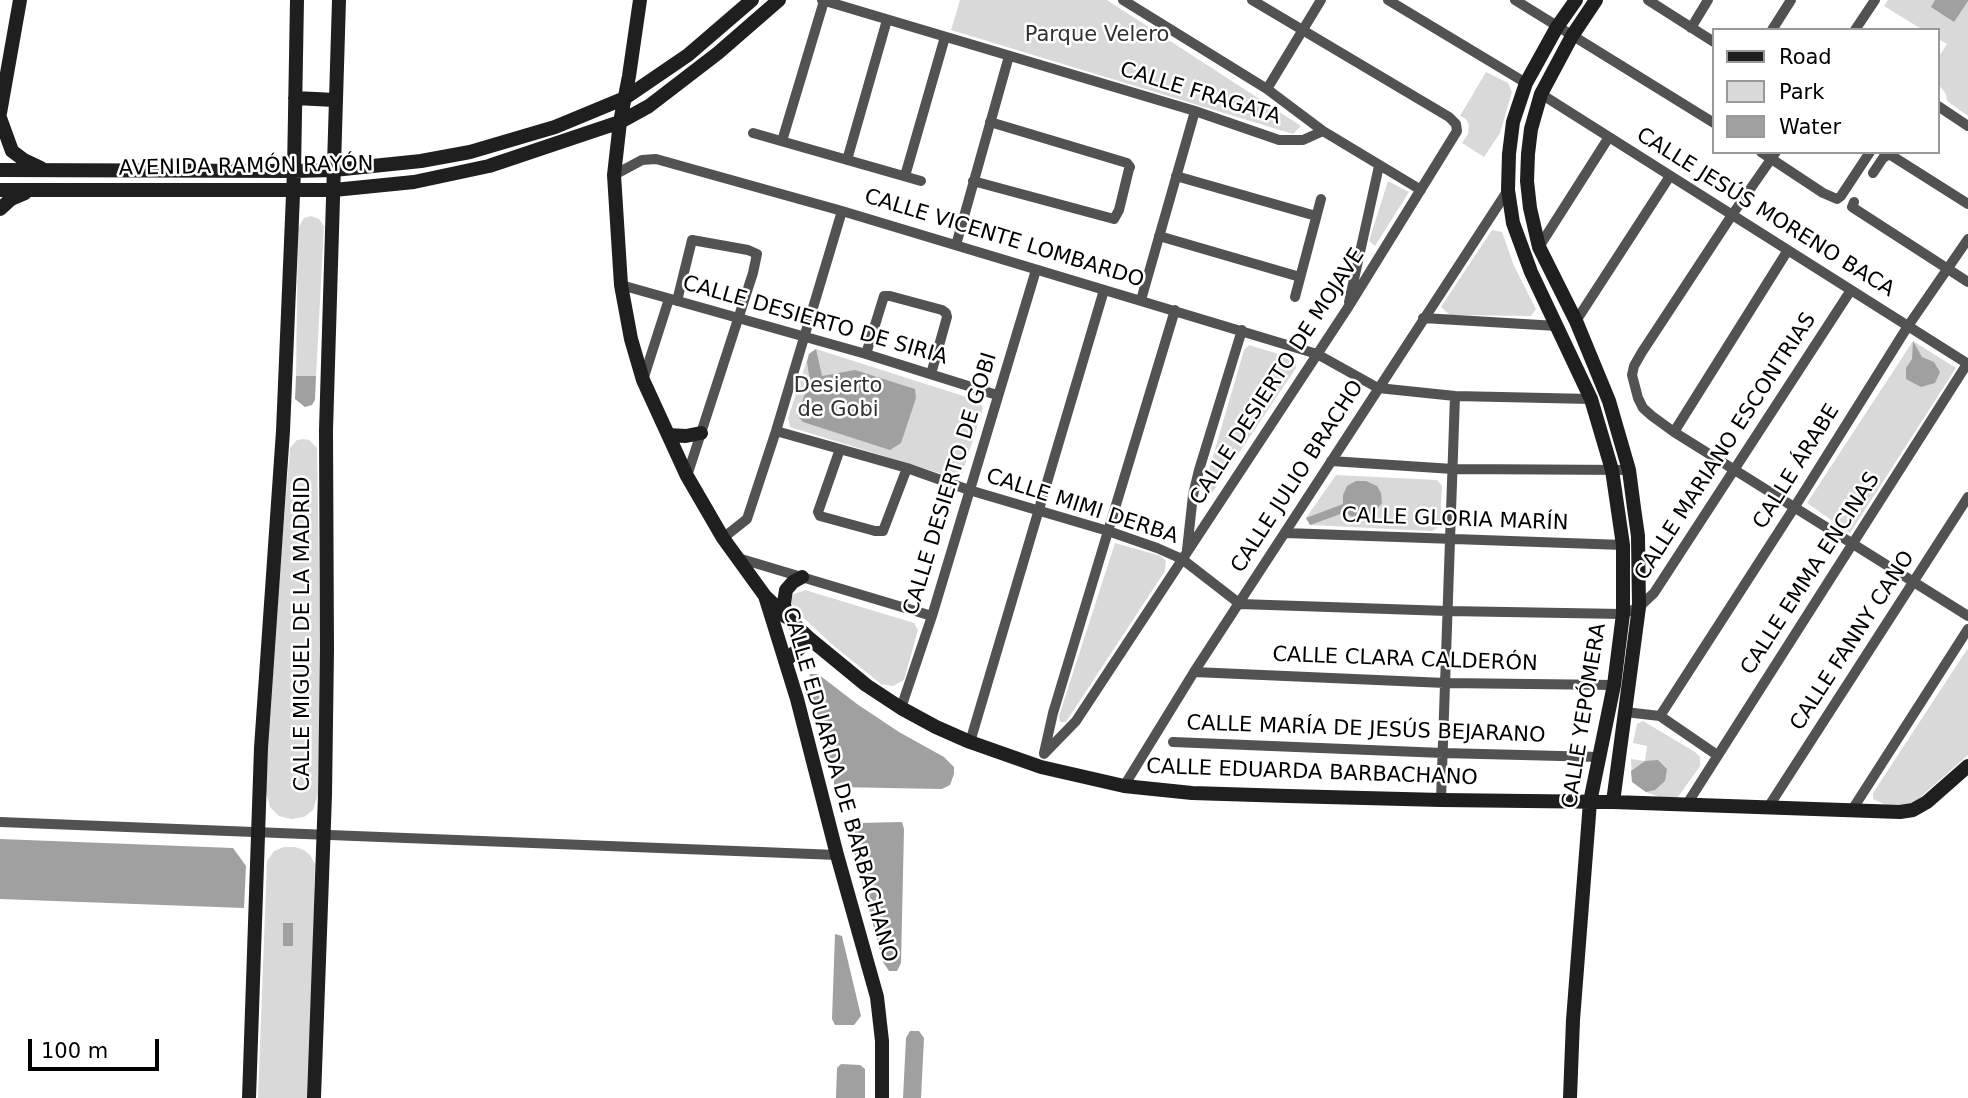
<!DOCTYPE html>
<html>
<head>
<meta charset="utf-8">
<style>
	body { margin:0 }
	#map { position:relative; width:1968px; height:1098px; overflow:hidden; background:#fff; font-family:"DejaVu Sans",sans-serif }
	canvas { display:block }
	.legend { position:absolute; left:1712px; top:28px; width:228px; height:126px; box-sizing:border-box; background:#fff; border:2px solid #999; margin:0; padding:9px 12px; list-style:none; font-size:21px; color:#000 }
	.legend li { display:flex; align-items:center; gap:14px; height:35px }
	.legend b { width:35px; border:2px solid #999 }
	.scale { position:absolute; left:28px; top:1039px; width:131px; height:32px; box-sizing:border-box; border:4px solid #000; border-top:0; padding-left:9px; font-size:21px; line-height:24px; white-space:nowrap; color:#000; -webkit-text-stroke:5px #fff; paint-order:stroke }
</style>
</head>
<body>
<div id="map">
<canvas width="1968" height="1098"></canvas>
<ul class="legend">
<li><b style="height:9px;background:#1f1f1f"></b>Road</li>
<li><b style="height:19px;background:#d9d9d9"></b>Park</li>
<li><b style="height:19px;background:#a0a0a0"></b>Water</li>
</ul>
<div class="scale">100 m</div>
</div>
<script>
const ctx = document.querySelector('canvas').getContext('2d');
ctx.lineJoin = 'round';
function paint(path, color) { ctx.fillStyle = color; ctx.fill(path, 'evenodd'); }
const poly = rows => new Path2D(rows.map(r => 'M' + r).join(''));
function stroke(path, color, width, dash) { ctx.strokeStyle = color; ctx.lineWidth = width; ctx.lineCap = dash ? 'butt' : 'round'; ctx.setLineDash(dash || []); ctx.stroke(path); }
function label(font, color, halo, rows, align = 'center') {
  ctx.font = font + ' "DejaVu Sans",sans-serif'; ctx.lineWidth = 5; ctx.setLineDash([]); ctx.textBaseline = 'middle'; ctx.strokeStyle = halo; ctx.fillStyle = color; for (const [text, x, y, turn = 0] of rows) {
    ctx.save(); ctx.translate(x, y); ctx.rotate((+turn || 0) * Math.PI / 180); ctx.textAlign = isNaN(turn) ? turn : align; if (halo) ctx.strokeText(text, 0, 0); ctx.fillText(text, 0, 0); ctx.restore();
  }
}
const green = poly([
	[960,0,1107,0,1301,126,1293,134,951,30],
	[1888,0,1968,0,1968,116,1947,101,1946,94,1938,84,1938,58,1947,44,1938,39,1938,30,1923,30,1884,6],
	[1486,72,1508,83,1512,92,1500,133,1484,157,1462,143,1468,134,1469,125,1466,119,1460,116],
	[1388,181,1409,192,1375,246,1369,241],
	[311,216,319,219,324,226,316,376,296,376,298,228,304,218],
	[1492,230,1502,232,1514,266,1536,309,1531,316,1450,315,1441,307],
	[1913,341,1956,368,1850,533,1807,503],
	[1249,345,1295,359,1296,368,1212,493,1204,487,1244,350],
	[816,349,979,401,983,408,962,474,955,478,790,427,788,418,809,354],
	[303,439,309,440,317,448,321,689,318,794,313,810,304,817,291,819,279,816,270,807,266,792,270,687,290,448,297,440],
	[1336,475,1437,480,1442,486,1440,526,1432,531,1310,525,1306,518],
	[1115,543,1161,556,1166,561,1165,571,1066,722,1060,722,1059,716],
	[805,590,914,623,918,630,904,680,893,686,881,684,834,646,795,610,790,600,794,594],
	[1968,648,1968,755,1906,810,1899,811,1873,799,1873,793],
	[1643,721,1695,752,1700,757,1700,766,1678,797,1662,798,1646,792,1632,782,1631,759,1645,761,1647,746,1633,743,1637,724],
	[284,847,295,847,304,850,310,855,315,864,309,1098,258,1098,267,861,274,851]
]);
const water = poly([
	[1935,0,1968,0,1968,1,1954,22,1931,7],
	[1913,341,1922,357,1934,362,1940,372,1935,383,1921,387,1906,379,1906,368,1912,359],
	[816,349,822,376,855,370,915,389,916,398,901,443,890,450,803,422,797,415,810,381,807,362,809,354],
	[296,376,316,376,315,400,312,405,305,407,295,399],
	[1356,481,1366,481,1377,486,1381,493,1382,503,1376,510,1370,515,1360,518,1350,516,1346,512,1310,525,1306,518,1343,504,1343,495,1347,486],
	[810,674,818,674,857,704,899,732,944,757,954,767,954,774,950,785,942,789,834,787,834,775,809,684],
	[1658,760,1667,769,1665,781,1655,790,1646,792,1632,782,1631,771,1645,761],
	[902,822,904,829,901,963,897,971,889,971,883,962,849,833,857,823],
	[0,839,233,848,246,866,244,908,0,899],
	[283,923,293,923,293,946,283,946],
	[835,934,842,936,861,1016,854,1025,835,1025,832,1019],
	[910,1031,919,1031,924,1038,921,1098,903,1098,906,1038],
	[841,1064,860,1065,865,1069,865,1098,836,1098,837,1068]
]);
const street = poly([
	[822,0,1195,111,1279,140,1303,140,1323,131],
	[1123,0,1267,89,1323,131,1421,190],
	[1388,0,1526,83],
	[1515,0,1714,123],
	[1648,0,1714,42],
	[1691,28,1708,0],
	[1772,30,1791,0],
	[1855,30,1875,0],
	[1267,89,1321,0],
	[1541,94,1968,364],
	[1938,106,1968,126],
	[753,133,921,181],
	[782,141,824,1],
	[1761,152,1823,193,1837,199,1841,196,1870,152],
	[1776,152,1732,215,1642,352,1634,366,1632,375,1638,398,1643,408,1652,416,1674,432,1968,616],
	[847,160,887,20],
	[1873,173,1883,158,1889,154,1968,204],
	[614,175,642,160,656,159,842,211,1317,354,1378,388,1455,396,1591,399],
	[905,176,945,37],
	[1176,176,1316,216],
	[973,181,1114,219,1119,210,1129,169,1130,167,1127,163,990,122],
	[1854,202,1852,207,1968,282],
	[1159,236,1300,277],
	[956,245,1009,56],
	[1539,247,1609,137],
	[621,285,866,354,997,395],
	[1295,297,1321,199],
	[1141,300,1195,111],
	[677,301,692,240,748,250,757,254,753,273,687,476],
	[1349,302,1379,166],
	[1423,318,1557,326],
	[1576,321,1670,176],
	[866,354,884,296,890,296,942,310,946,313,947,317,931,374],
	[643,380,669,299],
	[776,431,907,468,969,490,1108,531,1157,548,1182,559,1240,604,1447,611,1623,614,1639,607,1654,593,1851,290],
	[1674,432,1788,250],
	[840,449,818,512,820,516,875,531,883,531,907,468],
	[1331,461,1453,469,1629,470],
	[1285,533,1623,545],
	[723,538,747,519,776,431,842,211],
	[1187,550,1193,495,1199,470,1242,330],
	[738,558,932,616],
	[1194,672,1445,683,1614,685],
	[901,708,932,616,1036,270],
	[1625,712,1660,716,1717,755],
	[1660,716,1794,508,1908,326,1968,239],
	[970,742,1104,290],
	[1173,742,1443,753,1600,757],
	[1044,753,1053,713,1175,310],
	[1044,754,1076,721,1347,309,1457,131,1456,124,1449,117,1252,0],
	[1124,786,1194,672,1508,190],
	[1441,800,1455,396],
	[1687,804,1967,364],
	[1769,806,1968,497],
	[1852,810,1968,629],
	[0,822,837,855]
]);
const secondary = poly([
	[640,0,629,76,620,122,614,175,621,285,631,339,643,380,687,476,723,538,765,596,797,699,837,855,877,997,882,1041,882,1098],
	[1596,0,1572,36,1541,94,1531,129,1528,154,1527,181,1530,208,1539,247,1576,321,1609,401,1629,470,1634,508,1638,536,1639,607,1613,802],
	[295,98,335,100],
	[0,113,20,0],
	[0,118,12,151,24,160,41,168],
	[0,170,294,171,334,170,421,161,470,152,555,127,625,98,688,55,752,0],
	[0,190,334,190,414,182,489,166,620,122,649,106,718,53,779,0],
	[0,209,11,199,25,193],
	[668,435,686,436,701,433],
	[765,596,810,639,866,685,901,708,936,727,970,742,1041,767,1124,786,1192,793,1288,796,1441,800,1613,802,1900,812,1913,810,1927,802,1968,766],
	[786,617,784,603,786,590,793,582,802,577],
	[785,661,810,639],
	[249,1098,261,748,283,431,294,171,297,0],
	[314,1098,325,795,327,650,326,430,339,0],
	[1570,1098,1573,1020,1590,802,1614,685,1623,614,1623,545,1612,470,1591,399,1531,272,1513,223,1508,190,1509,154,1513,122,1526,83,1557,27,1576,0]
]);
const parkNames = [
	["Parque Velero",1097,36],
	["Desierto",838,387],
	["de Gobi",838,411]
];
const streetNames = [
	["CALLE FRAGATA",1200,94,17],
	["AVENIDA RAMÓN RAYÓN",246,167,-1],
	["CALLE JESÚS MORENO BACA",1765,213,32],
	["CALLE VICENTE LOMBARDO",1004,239,17],
	["CALLE DESIERTO DE SIRIA",815,321,16],
	["CALLE DESIERTO DE MOJAVE",1278,377,-57],
	["CALLE MARIANO ESCONTRIAS",1726,447,-57],
	["CALLE ÁRABE",1797,467,-58],
	["CALLE JULIO BRACHO",1298,477,-57],
	["CALLE DESIERTO DE GOBI",951,484,-73],
	["CALLE MIMI DERBA",1082,507,18],
	["CALLE GLORIA MARÍN",1455,520,2],
	["CALLE EMMA ENCINAS",1811,574,-57],
	["CALLE MIGUEL DE LA MADRID",304,634,-90],
	["CALLE FANNY CANO",1853,641,-57],
	["CALLE CLARA CALDERÓN",1405,660,2],
	["CALLE YEPÓMERA",1585,716,-81],
	["CALLE MARÍA DE JESÚS BEJARANO",1366,730,2],
	["CALLE EDUARDA BARBACHANO",1312,773,2],
	["CALLE EDUARDA DE BARBACHANO",839,785,74]
];
paint(green, '#d9d9d9');
paint(water, '#a0a0a0');
stroke(street, '#525252', 10);
stroke(secondary, '#1f1f1f', 14);
label('21px', '#303030', '#fff', parkNames);
label('21px', '#000', '#fff', streetNames);
</script>
</body>
</html>
